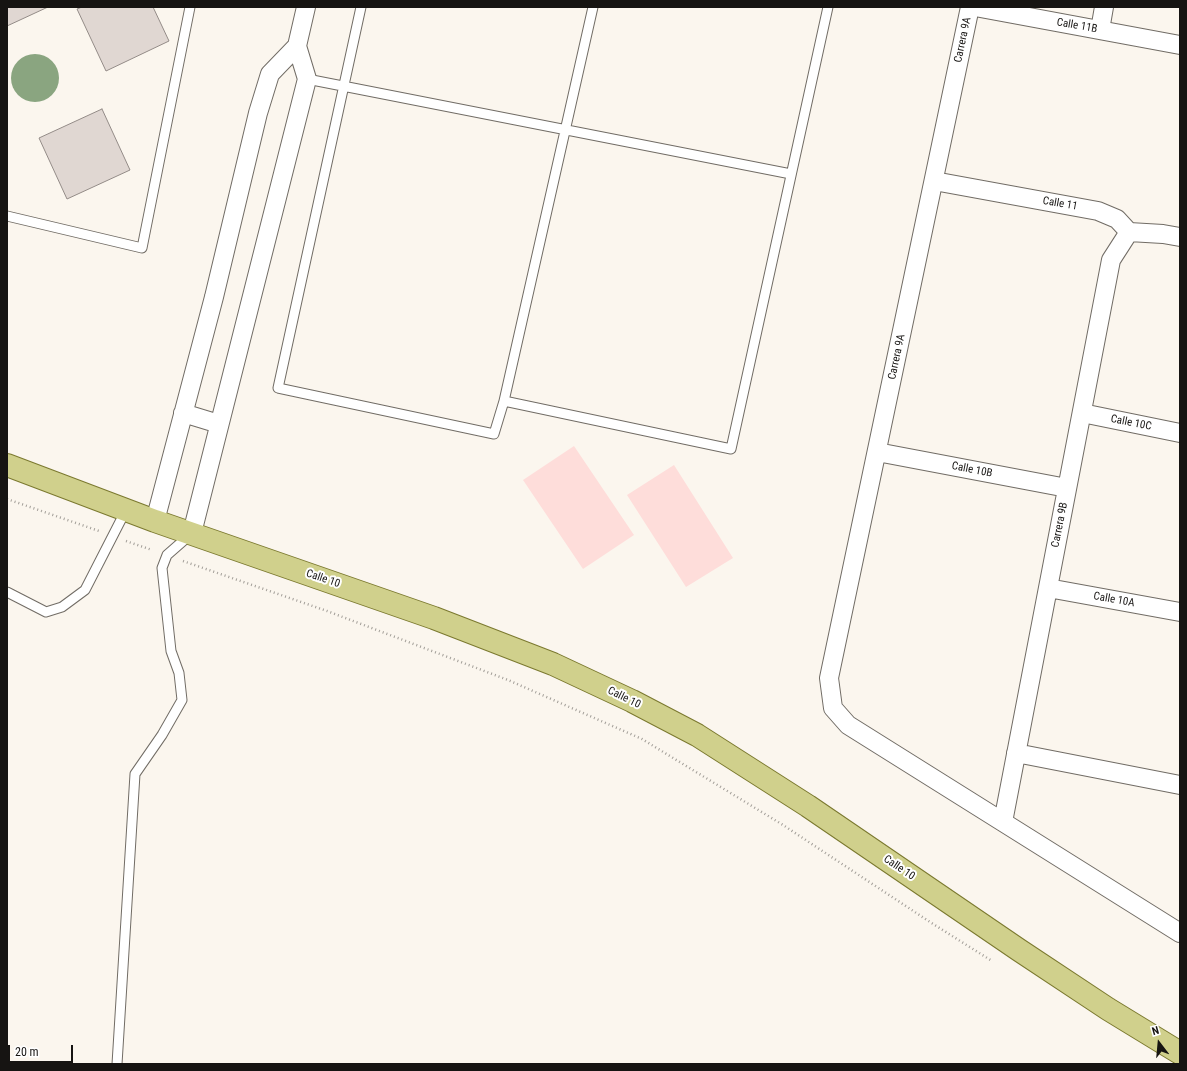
<!DOCTYPE html>
<html>
<head>
<meta charset="utf-8">
<style>
	body { margin:0 }
	#map { position:relative; width:1187px; height:1071px; overflow:hidden; background:#fbf6ee; font-family:"Roboto Condensed",sans-serif }
	canvas { display:block }
	.frame { position:absolute; inset:0; border:8px solid #161412; pointer-events:none }
	.north { position:absolute; left:1139px; top:1023px; width:40px; height:40px; -webkit-text-stroke:3px #fff; paint-order:stroke; rotate:344deg; font-size:11px; font-weight:700; line-height:16px; text-align:center; color:#161412 }
	.north::after { content:''; display:block; margin:auto; width:14px; height:18px; background:#161412; clip-path:polygon(50% 0,100% 100%,50% 72%,0 100%) }
	.scale { position:absolute; left:8px; top:1045px; width:65px; height:18px; box-sizing:border-box; border:2px solid #161412; border-top:0; padding-left:5px; font-size:12px; line-height:14px; white-space:nowrap; color:#161412; -webkit-text-stroke:3px #fff; paint-order:stroke }
</style>
</head>
<body>
<div id="map">
<canvas width="1187" height="1071"></canvas>
<div class="frame"></div>
<div class="north">N</div>
<div class="scale">20 m</div>
</div>
<script>
const ctx = document.querySelector('canvas').getContext('2d');
ctx.lineJoin = 'round';
function paint(path, color) { ctx.fillStyle = color; ctx.fill(path, 'evenodd'); }
const poly = rows => new Path2D(rows.map(r => 'M' + r).join(''));
function stroke(path, color, width, dash) { ctx.strokeStyle = color; ctx.lineWidth = width; ctx.lineCap = dash ? 'butt' : 'round'; ctx.setLineDash(dash || []); ctx.stroke(path); }
function label(font, color, halo, rows, align = 'center') {
  ctx.font = font + ' "Roboto Condensed",sans-serif'; ctx.lineWidth = 4; ctx.setLineDash([]); ctx.textBaseline = 'middle'; ctx.strokeStyle = halo; ctx.fillStyle = color; for (const [text, x, y, turn = 0] of rows) {
    ctx.save(); ctx.translate(x, y); ctx.rotate((+turn || 0) * Math.PI / 180); ctx.textAlign = isNaN(turn) ? turn : align; if (halo) ctx.strokeText(text, 0, 0); ctx.fillText(text, 0, 0); ctx.restore();
  }
}
const green = poly([
	[574,446,634,535,583,569,523,480],
	[674,465,733,558,686,587,627,495]
]);
const water = poly([
	'11 78a24 24 0 1 1 48 0a24 24 0 1 1-48 0Z'
]);
const building = poly([
	[7,7,48,7,7,26,7,7],
	[82,7,153,7,169,41,106,71,77,9,82,7],
	[102,109,130,170,67,199,39,138,102,109]
]);
const path = poly([
	[7,499,99,531],
	[126,541,152,550],
	[183,561,327,611,508,680,642,739,783,825,930,922,992,961]
]);
const service = poly([
	[361,7,278,388,494,434,504,401,731,449,828,7],
	[307,79,791,174],
	[7,216,142,248,190,7],
	[504,401,593,7],
	[7,592,46,612,62,607,85,590,126,510],
	[117,1064,135,774,162,735,182,700,179,673,171,651,162,568,167,555,191,534]
]);
const minor = poly([
	[970,7,829,678,833,708,848,725,1180,933],
	[975,7,1180,45],
	[1100,30,1104,7],
	[934,181,1098,211,1117,219,1129,232,1163,234,1180,237],
	[183,413,219,424],
	[1082,413,1180,433],
	[877,452,1067,488],
	[155,521,214,297,258,113,270,74,297,46],
	[192,533,307,79,297,46,306,7],
	[1048,588,1180,612],
	[1016,753,1180,785],
	[1003,822,1111,260,1129,232]
]);
const primary = poly([
	[7,465,155,521,434,618,553,664,632,701,697,735,808,806,1019,950,1108,1009,1180,1053]
]);
const streetNames = [
	["Calle 11B",1077,26,10],
	["Carrera 9A",963,40,-78],
	["Calle 11",1060,204,10],
	["Carrera 9A",897,357,-78],
	["Calle 10C",1131,423,11],
	["Calle 10B",972,470,11],
	["Carrera 9B",1060,525,-79],
	["Calle 10",323,579,19],
	["Calle 10A",1114,600,10],
	["Calle 10",624,698,26],
	["Calle 10",899,868,34]
];
paint(green, '#feddda');
paint(water, '#8aa580');
paint(building, '#e0d7d2');
stroke(building, '#938b87', 1);
stroke(service, '#716c65', 11);
stroke(minor, '#716c65', 20);
stroke(primary, '#7b792f', 24);
stroke(path, '#a29e98', 2.5, [1, 3]);
stroke(service, '#fff', 9);
stroke(minor, '#fff', 18);
stroke(primary, '#d0d08c', 22);
label('11px', '#161412', '#fff', streetNames);
</script>
</body>
</html>
